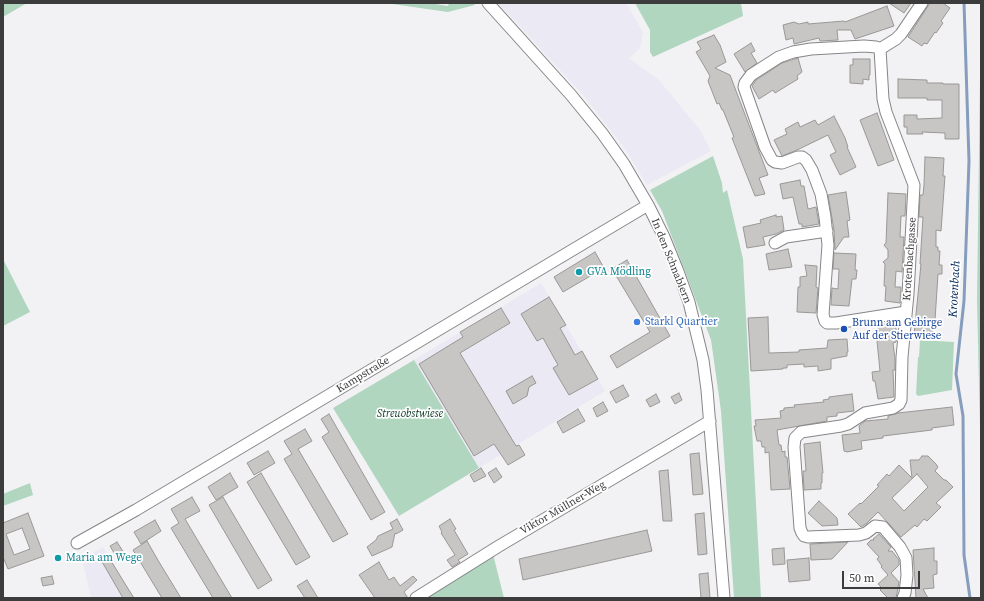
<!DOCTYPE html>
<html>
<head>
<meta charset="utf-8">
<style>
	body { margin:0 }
	#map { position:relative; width:984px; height:601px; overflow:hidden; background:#f2f2f5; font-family:"Source Serif 4",serif }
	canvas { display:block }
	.frame { position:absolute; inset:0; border:4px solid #3c3c3d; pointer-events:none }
	.scale { position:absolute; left:842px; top:571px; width:78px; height:18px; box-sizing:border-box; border:2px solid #3c3c3d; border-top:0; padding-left:5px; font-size:12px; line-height:14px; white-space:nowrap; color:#3c3c3d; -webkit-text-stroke:3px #fff; paint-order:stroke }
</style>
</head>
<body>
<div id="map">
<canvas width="984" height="601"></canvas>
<div class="frame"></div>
<div class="scale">50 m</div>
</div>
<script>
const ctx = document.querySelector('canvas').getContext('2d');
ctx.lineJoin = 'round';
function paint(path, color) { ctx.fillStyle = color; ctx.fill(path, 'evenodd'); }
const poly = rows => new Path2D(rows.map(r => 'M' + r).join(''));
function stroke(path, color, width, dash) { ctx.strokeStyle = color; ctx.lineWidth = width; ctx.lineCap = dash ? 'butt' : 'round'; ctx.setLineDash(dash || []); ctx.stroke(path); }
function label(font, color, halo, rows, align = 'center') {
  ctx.font = font + ' "Source Serif 4",serif'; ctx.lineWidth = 3.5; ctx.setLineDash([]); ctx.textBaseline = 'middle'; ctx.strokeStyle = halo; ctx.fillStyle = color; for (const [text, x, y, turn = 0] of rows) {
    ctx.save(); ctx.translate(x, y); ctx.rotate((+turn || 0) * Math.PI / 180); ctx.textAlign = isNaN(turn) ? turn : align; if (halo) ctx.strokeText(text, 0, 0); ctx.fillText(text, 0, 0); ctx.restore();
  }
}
const built = poly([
	[498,3,626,3,643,32,640,48,629,58,659,80,700,130,711,151,647,185,625,149,583,95],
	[541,283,605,391,479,468,414,360],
	[103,547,134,598,91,598,82,559]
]);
const green = poly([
	[3,3,27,3,3,17],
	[385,3,429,3,448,6,449,3,473,3,475,5,448,12],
	[635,3,741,3,743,16,653,57,650,52,650,30],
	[981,3,981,470,977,301],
	[713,156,722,183,723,193,727,190,743,259,761,598,734,598,721,411,711,340,662,211,650,190],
	[3,259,30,312,3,326],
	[920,340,954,342,952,390,918,396,916,394,918,357,919,357],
	[414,360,479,468,399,516,333,408],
	[30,483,33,495,3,506,3,494],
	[493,554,504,598,425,598]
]);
const stream = poly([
	[964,3,969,161,964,301,956,374,963,416,964,555,970,598]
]);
const building = poly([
	[889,3,911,3,904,13,889,3],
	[930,3,943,3,950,8,941,21,943,23,936,33,935,32,927,44,924,43,922,46,908,37,930,3],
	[887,6,894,26,855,39,851,30,837,30,838,40,820,41,819,38,794,44,793,38,786,40,783,25,794,22,799,24,808,22,808,24,844,21,845,22,887,6],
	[714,35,720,45,726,62,715,68,730,75,768,175,759,178,765,194,755,196,732,138,734,137,723,110,722,110,719,103,717,104,708,81,710,76,696,52,701,49,697,42,714,35],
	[751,43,755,51,751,53,757,63,745,72,734,54,751,43],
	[798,58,802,72,797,76,798,79,775,93,773,90,759,99,752,86,756,80,782,63,798,58],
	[853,59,870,59,870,75,869,75,869,80,863,79,863,84,850,83,850,65,853,65,853,59],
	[898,79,927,80,927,83,943,83,943,84,959,84,959,139,945,139,945,133,922,132,923,134,907,134,907,127,904,127,904,115,917,115,917,119,942,118,942,100,927,100,927,98,898,98,898,79],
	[877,113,894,160,878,166,860,120,877,113],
	[834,116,845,138,848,147,847,147,856,167,840,175,830,155,836,152,828,135,797,150,782,156,774,140,787,134,785,129,798,122,800,127,815,120,818,125,834,116],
	[925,157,944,158,943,176,945,176,941,231,936,230,936,247,938,247,938,251,940,251,939,265,942,265,942,274,938,274,935,320,934,319,932,337,914,335,921,264,920,264,923,217,919,217,920,195,923,195,924,185,925,157],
	[800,180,801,186,804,186,808,209,816,207,819,224,802,227,802,224,799,224,793,197,783,199,780,184,800,180],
	[846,192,850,220,847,221,849,237,844,237,835,250,834,230,828,195,846,192],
	[888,193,906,194,905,216,901,216,900,237,904,237,902,272,896,271,895,287,901,287,900,303,885,301,886,286,884,286,885,264,883,262,888,258,888,250,884,245,886,243,888,193],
	[776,215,776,217,782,216,784,230,776,234,763,237,765,245,747,248,743,227,761,223,760,220,776,215],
	[788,249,792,267,769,270,766,254,788,249],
	[595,252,604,268,563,292,554,277,595,252],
	[834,253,856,254,855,270,857,270,856,279,852,279,849,306,831,305,832,288,838,289,839,269,833,269,834,253],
	[627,260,670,336,617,368,610,356,650,332,612,269,627,260],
	[805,265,817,266,816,287,818,288,816,313,797,312,798,287,800,287,800,277,807,276,805,265],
	[549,297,566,325,560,328,575,355,582,351,598,379,569,395,553,368,558,365,543,338,537,341,521,314,549,297],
	[501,308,510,323,460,353,516,446,519,445,525,455,508,465,494,444,474,456,419,364,463,337,460,332,501,308],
	[768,317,769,353,799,352,799,350,827,348,828,340,847,339,848,352,847,352,847,356,831,359,831,369,818,371,818,366,804,367,804,364,787,365,787,368,783,368,783,369,751,371,748,318,768,317],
	[895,323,897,335,896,342,893,343,895,359,895,370,893,370,894,397,878,399,875,381,873,381,872,372,880,371,876,331,878,330,877,325,895,323],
	[532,376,536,383,529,387,527,396,513,404,506,391,532,376],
	[623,385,629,396,616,403,610,392,623,385],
	[679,393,682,400,675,404,671,397,679,393],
	[656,394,660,402,650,407,646,400,656,394],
	[852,394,854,411,837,413,837,416,827,417,827,421,777,430,779,445,781,445,782,452,785,451,785,457,787,457,790,489,771,490,769,452,765,453,765,447,762,447,761,441,757,441,754,426,756,426,755,420,781,418,780,411,784,410,784,408,795,407,794,405,824,402,823,400,829,399,829,397,852,394],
	[603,402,608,411,597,417,593,408,603,402],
	[952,407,954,425,932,428,932,430,883,436,883,438,861,441,862,449,847,452,844,451,842,435,860,433,859,426,865,421,888,419,888,416,898,413,952,407],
	[578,409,585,421,563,433,557,422,578,409],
	[329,414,385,512,371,520,322,437,329,432,321,419,329,414],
	[305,429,312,441,298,449,348,534,333,542,284,459,292,454,284,441,305,429],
	[820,442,823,473,822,473,822,483,821,483,821,489,804,490,803,471,806,471,804,444,820,442],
	[268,451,275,463,254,475,247,463,268,451],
	[699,453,703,494,693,495,690,454,699,453],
	[922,456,928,456,936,464,938,467,935,471,944,480,946,480,953,487,936,503,941,507,927,521,924,519,917,527,915,525,901,537,878,512,867,523,861,527,848,514,860,503,861,504,879,486,877,485,887,474,889,476,899,465,912,478,910,460,919,460,922,456],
	[917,474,928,487,904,511,892,498,917,474],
	[481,468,486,476,474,482,470,475,481,468],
	[496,468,502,477,494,483,488,473,496,468],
	[668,470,672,521,663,521,659,471,668,470],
	[230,473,238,487,216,500,208,487,230,473],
	[261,473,310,557,296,565,247,482,261,473],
	[192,497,200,511,185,519,232,598,213,598,171,528,179,523,171,509,192,497],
	[223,497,272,580,258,589,209,505,223,497],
	[819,501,837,518,838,525,822,526,808,513,819,501],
	[28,513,44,556,8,569,3,557,3,523,28,513],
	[22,528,30,549,14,555,6,534,22,528],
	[704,513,707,554,698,555,695,514,704,513],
	[397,519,403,530,396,534,395,533,392,547,372,556,367,547,376,540,378,536,393,529,390,523,397,519],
	[450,519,456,529,454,530,468,554,458,560,460,562,452,567,447,560,455,555,441,533,442,532,439,526,450,519],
	[155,520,161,531,141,544,134,532,155,520],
	[647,530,652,551,523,580,519,559,647,530],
	[879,534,891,547,888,551,892,551,899,560,899,565,891,573,899,582,896,598,888,598,880,590,882,588,878,584,888,575,881,567,882,566,877,559,879,557,867,544,871,540,874,540,873,539,879,534],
	[147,541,159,562,181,598,162,598,133,550,147,541],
	[117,542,124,553,117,558,110,546,117,542],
	[848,542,832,559,811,560,810,544,848,542],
	[784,548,785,564,773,565,772,549,784,548],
	[934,548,934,561,937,561,937,574,933,575,934,588,923,589,928,598,916,598,913,550,934,548],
	[108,556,127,587,134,598,123,598,101,560,108,556],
	[809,558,810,580,789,582,787,560,809,558],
	[379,562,389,580,394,577,400,586,413,576,417,580,404,592,408,598,375,598,359,575,379,562],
	[708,573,710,598,701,598,699,574,708,573],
	[52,576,54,584,43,586,41,578,52,576],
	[307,580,318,598,305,598,297,586,307,580]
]);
const minor = poly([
	[488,3,571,95,602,133,624,164,648,205,664,237,677,269,689,302,703,360,707,390,724,598],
	[880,49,883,99,886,112,914,185,908,294,902,357,901,400,899,404,893,408,865,413,848,424,841,426,801,432,795,438,794,447,800,528,802,533,804,536,808,537,859,535,866,533,875,526,883,527,900,547,906,558,907,575,905,593,903,598],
	[880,49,876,47,864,46,811,49,793,52,779,57,751,75,745,83,744,87,765,147,772,160,775,162,782,163,798,157,802,157,806,160,812,170,821,194,825,217,828,245,823,315,825,321,827,323,836,323,906,312],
	[880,49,896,39,901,34,922,3],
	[775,243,786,237,827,231],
	[77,543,136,510,648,205],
	[416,598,499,546,710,421]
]);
const markers = [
	[579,272,4,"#0f9aa8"],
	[637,322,4,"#3f7fe0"],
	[844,329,4,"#1a4fb4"],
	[58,558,4,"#0f9aa8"]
];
const streetNames = [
	["Krotenbachgasse",910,259,-86],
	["In den Schnablern",671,261,68],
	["Kampstraße",363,375,-31],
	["Viktor Müllner-Weg",563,508,-30]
];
const cultureNames = [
	["GVA Mödling",587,272],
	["Maria am Wege",66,558]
];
const shopNames = [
	["Starkl Quartier",645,322]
];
const transitNames = [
	["Brunn am Gebirge",852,323],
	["Auf der Stierwiese",852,336]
];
const parkNames = [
	["Streuobstwiese",410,414]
];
const waterNames = [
	["Krotenbach",955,289,-87]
];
paint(built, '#eae9f4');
paint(green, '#b1d6c0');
stroke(stream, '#869dbd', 3);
paint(building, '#c8c6c4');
stroke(building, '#999895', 1);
stroke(minor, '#868689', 13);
stroke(minor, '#fff', 11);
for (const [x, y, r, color] of markers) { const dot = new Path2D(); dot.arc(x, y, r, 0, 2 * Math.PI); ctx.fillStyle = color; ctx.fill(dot); stroke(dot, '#fff', 1.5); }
label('11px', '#3c3c3d', '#fff', streetNames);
label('11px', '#0d838f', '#fff', cultureNames, 'left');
label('11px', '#366cbe', '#fff', shopNames, 'left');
label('11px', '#164399', '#fff', transitNames, 'left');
label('italic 11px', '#03331e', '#fff', parkNames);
label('italic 12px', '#00265b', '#fff', waterNames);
</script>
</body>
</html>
